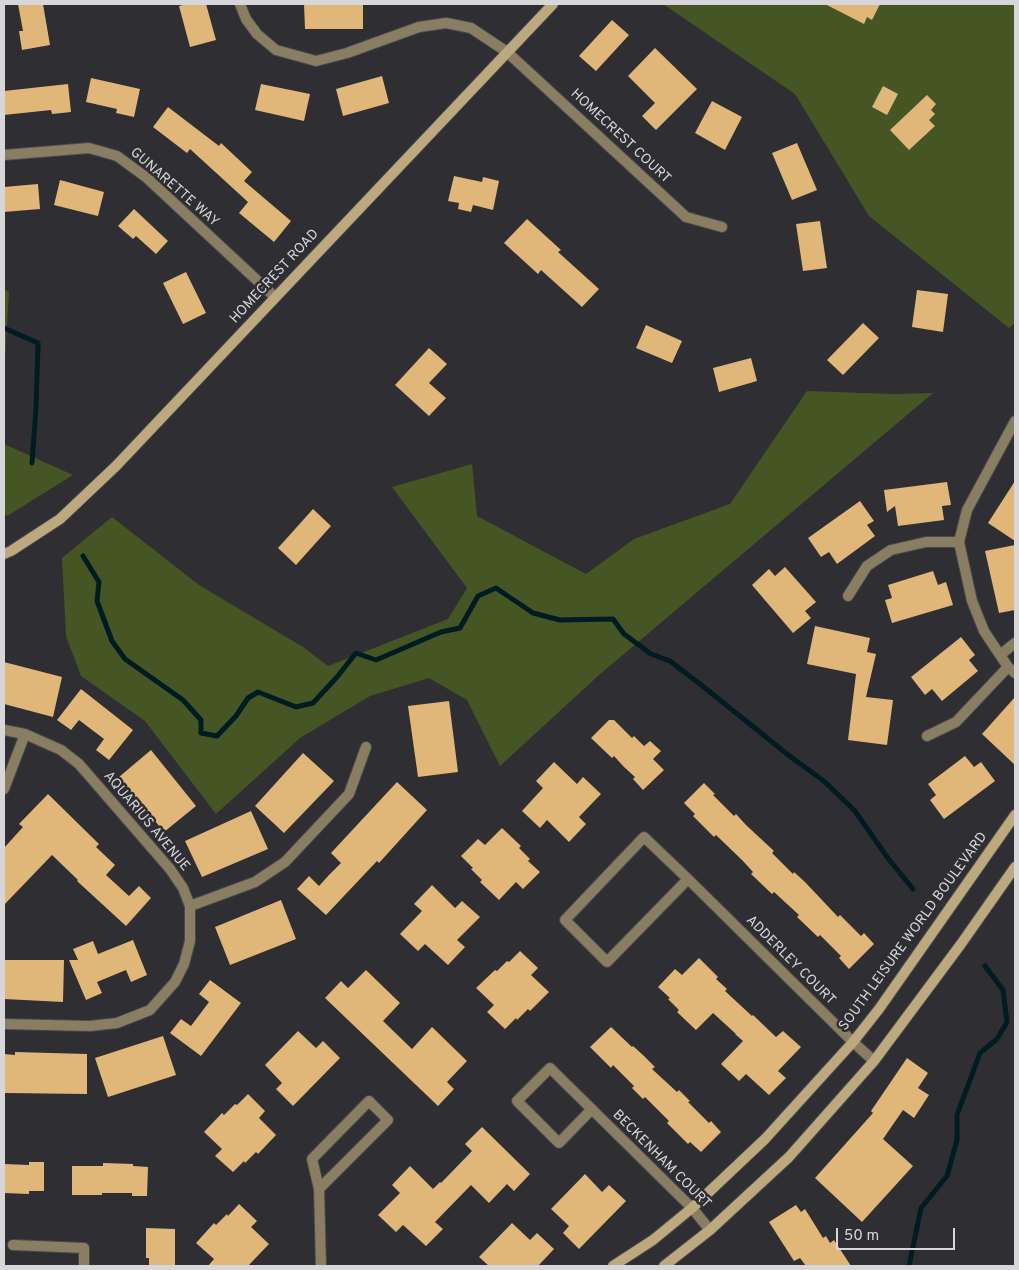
<!DOCTYPE html>
<html>
<head>
<meta charset="utf-8">
<style>
	body { margin:0 }
	#map { position:relative; width:1019px; height:1270px; overflow:hidden; background:#2f2e33; font-family:Overpass,sans-serif }
	canvas { display:block }
	.frame { position:absolute; inset:0; border:5px solid #d7d7da; pointer-events:none }
	.scale { position:absolute; left:836px; top:1228px; width:119px; height:22px; box-sizing:border-box; border:2px solid #d7d7da; border-top:0; padding-left:6px; font-size:15px; line-height:18px; white-space:nowrap; color:#d7d7da; -webkit-text-stroke:4px #2f2e33; paint-order:stroke }
</style>
</head>
<body>
<div id="map">
<canvas width="1019" height="1270"></canvas>
<div class="frame"></div>
<div class="scale">50 m</div>
</div>
<script>
const ctx = document.querySelector('canvas').getContext('2d');
ctx.lineJoin = 'round';
function paint(path, color) { ctx.fillStyle = color; ctx.fill(path, 'evenodd'); }
const poly = rows => new Path2D(rows.map(r => 'M' + r).join(''));
function stroke(path, color, width, dash) { ctx.strokeStyle = color; ctx.lineWidth = width; ctx.lineCap = dash ? 'butt' : 'round'; ctx.setLineDash(dash || []); ctx.stroke(path); }
function label(font, color, halo, rows, align = 'center') {
  ctx.font = font + ' Overpass,sans-serif'; ctx.lineWidth = 5; ctx.setLineDash([]); ctx.textBaseline = 'middle'; ctx.strokeStyle = halo; ctx.fillStyle = color; for (const [text, x, y, turn = 0] of rows) {
    ctx.save(); ctx.translate(x, y); ctx.rotate((+turn || 0) * Math.PI / 180); ctx.textAlign = isNaN(turn) ? turn : align; if (halo) ctx.strokeText(text, 0, 0); ctx.fillText(text, 0, 0); ctx.restore();
  }
}
const green = poly([
	[663,4,1015,4,1015,323,1009,328,869,216,795,94],
	[4,289,9,292,4,377],
	[807,391,892,394,933,393,599,675,500,766,467,700,429,678,370,696,300,738,216,814,145,721,81,676,66,636,62,558,112,517,199,585,303,647,328,666,448,619,467,588,392,487,472,464,477,516,586,574,634,539,730,504],
	[4,444,73,475,7,516,4,513]
]);
const stream = poly([
	[4,328,38,343,36,409,32,463],
	[83,556,99,582,97,601,112,641,125,659,183,700,201,720,201,733,217,736,236,716,248,698,258,692,296,707,313,703,337,677,356,653,376,660,441,632,460,628,478,596,496,588,533,613,560,620,613,619,624,634,651,654,670,661,705,688,787,754,825,782,855,811,887,857,913,889],
	[909,1266,921,1208,947,1176,957,1140,957,1115,980,1053,997,1039,1007,1022,1003,990,985,966]
]);
const building = poly([
	[18,4,43,4,50,45,22,50,19,31,23,31],
	[187,4,206,4,216,40,190,47,179,6],
	[304,4,363,4,363,29,305,29],
	[825,4,880,4,872,20,867,17,864,24],
	[612,20,629,35,596,71,579,56],
	[655,48,697,89,656,130,642,116,655,103,628,76],
	[382,76,389,103,343,116,336,89],
	[91,78,140,89,134,117,116,113,117,109,86,102],
	[68,84,71,112,52,114,51,110,4,115,4,91],
	[261,84,310,94,304,121,255,110],
	[883,86,898,94,887,115,872,107],
	[927,95,936,104,931,110,935,114,929,120,935,126,909,150,890,130],
	[712,101,742,117,725,150,695,133],
	[168,107,219,146,221,143,252,172,244,181,291,221,274,242,239,213,248,202,190,149,187,153,153,127],
	[797,143,817,190,792,200,772,153],
	[454,176,482,182,483,177,499,181,493,210,473,205,471,212,458,209,459,203,448,201],
	[60,180,104,192,98,216,54,205],
	[38,184,40,209,4,212,4,187],
	[134,209,168,241,156,254,136,236,133,239,118,226],
	[527,219,561,250,558,252,599,289,582,307,541,270,538,274,504,243],
	[820,221,827,268,803,271,796,224],
	[186,272,206,313,183,324,163,283],
	[917,290,948,294,943,332,912,327],
	[863,323,879,338,843,375,827,360],
	[646,325,682,341,672,363,636,348],
	[429,348,447,364,429,383,446,398,429,416,395,385],
	[751,358,757,381,719,392,713,368],
	[1015,481,1015,541,988,523],
	[947,482,951,505,942,506,944,520,898,526,895,506,887,512,884,490],
	[860,501,874,521,867,525,875,536,837,564,829,552,821,557,808,538],
	[313,509,331,526,296,565,278,548],
	[1015,545,1015,610,999,613,985,551],
	[785,567,816,602,805,611,811,618,793,633,752,585,769,569,775,576],
	[933,571,938,585,946,582,953,605,892,623,885,600,892,598,888,585],
	[815,626,870,638,867,652,876,654,866,697,893,700,887,745,848,740,856,674,807,664],
	[961,637,975,655,969,660,978,671,942,701,932,689,925,695,911,677],
	[4,662,62,677,53,717,4,704],
	[81,689,133,730,109,760,96,750,104,739,79,720,71,730,57,720],
	[1015,697,1015,765,982,734],
	[449,701,458,772,418,777,408,706],
	[609,720,614,720,632,738,634,736,644,746,650,741,661,751,653,759,664,770,643,790,633,779,635,777,624,767,614,756,612,758,591,738],
	[151,750,196,806,164,832,119,777],
	[303,753,334,781,284,833,255,806],
	[965,756,974,767,981,762,995,781,944,819,930,800,936,795,928,784],
	[554,762,577,784,583,777,601,794,579,817,586,824,569,842,547,820,540,828,522,811,543,788,536,781],
	[397,782,427,810,379,863,377,861,326,915,297,889,309,876,319,886,329,875,341,863,331,853],
	[704,783,715,794,713,795,734,816,736,814,746,825,774,851,772,853,793,874,794,872,805,882,838,917,840,915,861,936,864,933,874,944,849,969,839,958,841,956,820,935,818,937,797,917,799,915,774,892,772,894,751,874,753,872,743,861,716,835,714,837,693,816,695,814,684,803],
	[48,794,99,844,96,847,115,865,106,875,129,896,139,886,151,898,126,926,77,881,78,880,52,855,4,905,4,848,23,827,19,824],
	[251,811,268,849,202,877,185,841],
	[502,828,521,846,519,848,530,859,528,861,540,872,523,889,516,882,499,900,480,882,482,880,471,869,473,868,461,856,478,839,485,845],
	[432,885,455,908,462,901,480,917,457,940,465,947,448,965,425,944,418,951,400,934,422,911,414,904],
	[281,900,296,939,230,965,215,927],
	[133,940,147,975,131,982,126,970,97,982,102,993,86,1000,69,960,78,960,73,949,93,941,98,954],
	[520,951,538,968,531,975,549,992,530,1011,528,1009,517,1020,516,1018,505,1029,487,1012,494,1005,476,988,495,970,497,971,507,961,509,962],
	[699,958,718,977,716,979,727,989,725,991,752,1016,753,1015,776,1037,783,1031,801,1047,778,1071,786,1078,769,1095,746,1074,739,1081,721,1064,743,1041,735,1034,736,1034,713,1013,696,1030,677,1012,679,1010,668,999,670,998,658,987,675,969,682,975],
	[4,960,64,960,63,1002,4,999],
	[366,970,400,1003,383,1021,412,1049,432,1027,467,1061,447,1082,454,1089,438,1106,325,998,341,981,348,988],
	[210,980,241,1003,201,1056,170,1033,181,1019,191,1026,209,1002,199,994],
	[611,1027,632,1047,633,1046,644,1056,655,1067,652,1069,677,1092,679,1090,690,1101,688,1102,709,1123,711,1121,721,1132,701,1152,690,1142,688,1144,667,1123,669,1121,645,1097,643,1099,632,1088,634,1086,613,1065,611,1068,590,1047],
	[298,1031,316,1048,323,1041,340,1058,293,1106,276,1089,282,1083,265,1065],
	[163,1036,176,1075,108,1097,95,1058],
	[15,1052,87,1054,87,1094,4,1093,4,1054,15,1055],
	[907,1058,928,1073,918,1088,929,1095,914,1118,903,1110,883,1139,913,1166,862,1222,815,1178,873,1113,871,1111],
	[248,1094,265,1111,259,1118,276,1135,258,1154,256,1152,245,1163,244,1161,233,1172,215,1156,222,1149,204,1132,222,1113,224,1115,235,1104,237,1105],
	[482,1127,530,1174,514,1191,507,1184,489,1203,471,1185,435,1222,443,1229,426,1246,403,1225,396,1232,378,1215,400,1193,392,1185,410,1166,433,1189,440,1182,441,1183,472,1151,465,1144],
	[29,1162,44,1162,44,1191,29,1191,29,1194,4,1193,4,1164,29,1165],
	[103,1163,133,1164,133,1166,148,1167,147,1196,132,1196,132,1193,102,1193,102,1195,72,1195,72,1166,103,1166],
	[585,1174,602,1192,609,1185,626,1201,579,1249,563,1233,569,1226,551,1209],
	[239,1204,257,1221,251,1227,269,1244,248,1266,208,1266,214,1259,196,1243,214,1223,216,1225,227,1214,228,1216],
	[796,1205,801,1212,805,1209,823,1238,826,1236,830,1243,834,1240,851,1266,806,1266,800,1258,794,1261,769,1222],
	[512,1223,530,1240,537,1233,554,1249,538,1266,489,1266,479,1257],
	[146,1228,175,1229,175,1266,149,1266,149,1258,146,1258]
]);
const street = poly([
	[240,4,246,19,257,34,276,50,316,61,347,53,419,27,446,23,471,28,507,52,686,217,722,227],
	[4,155,89,148,117,156,147,178,275,297],
	[1015,421,967,510,959,542,972,601,984,631,1008,667,1015,673],
	[848,596,867,566,891,550,926,542,959,542],
	[1000,655,1015,643],
	[4,730,25,734,61,750,79,764,170,869,183,888,190,906,190,941,184,964,175,982,150,1010,117,1023,90,1026,4,1024],
	[927,736,956,722,1008,667],
	[4,789,25,734],
	[688,879,607,962,565,920,644,837,688,879,853,1042,874,1061],
	[190,906,255,882,285,862,349,794,366,747],
	[592,1109,559,1143,517,1101,550,1068,692,1208,710,1230],
	[319,1189,388,1120,369,1101,312,1159,319,1189,321,1266],
	[13,1245,84,1248,84,1266]
]);
const secondary = poly([
	[4,554,11,551,60,519,116,466,553,4],
	[613,1266,653,1240,692,1208,765,1139,853,1042,879,1009,1015,815],
	[664,1266,710,1230,789,1157,874,1061,961,944,1015,867]
]);
const streetNames = [
	["HOMECREST COURT",620,137,43],
	["GUNARETTE WAY",174,188,41],
	["HOMECREST ROAD",275,277,-47],
	["AQUARIUS AVENUE",146,822,50],
	["SOUTH LEISURE WORLD BOULEVARD",914,932,-54],
	["ADDERLEY COURT",790,961,45],
	["BECKENHAM COURT",661,1160,45]
];
paint(green, '#455624');
stroke(stream, '#001c22', 5);
paint(building, '#e0b679');
stroke(street, '#4a494e', 12);
stroke(secondary, '#4a494e', 12);
stroke(street, '#897d62', 10);
stroke(secondary, '#bda97e', 10);
label('14px', '#d7d7da', '#2f2e33', streetNames);
</script>
</body>
</html>
